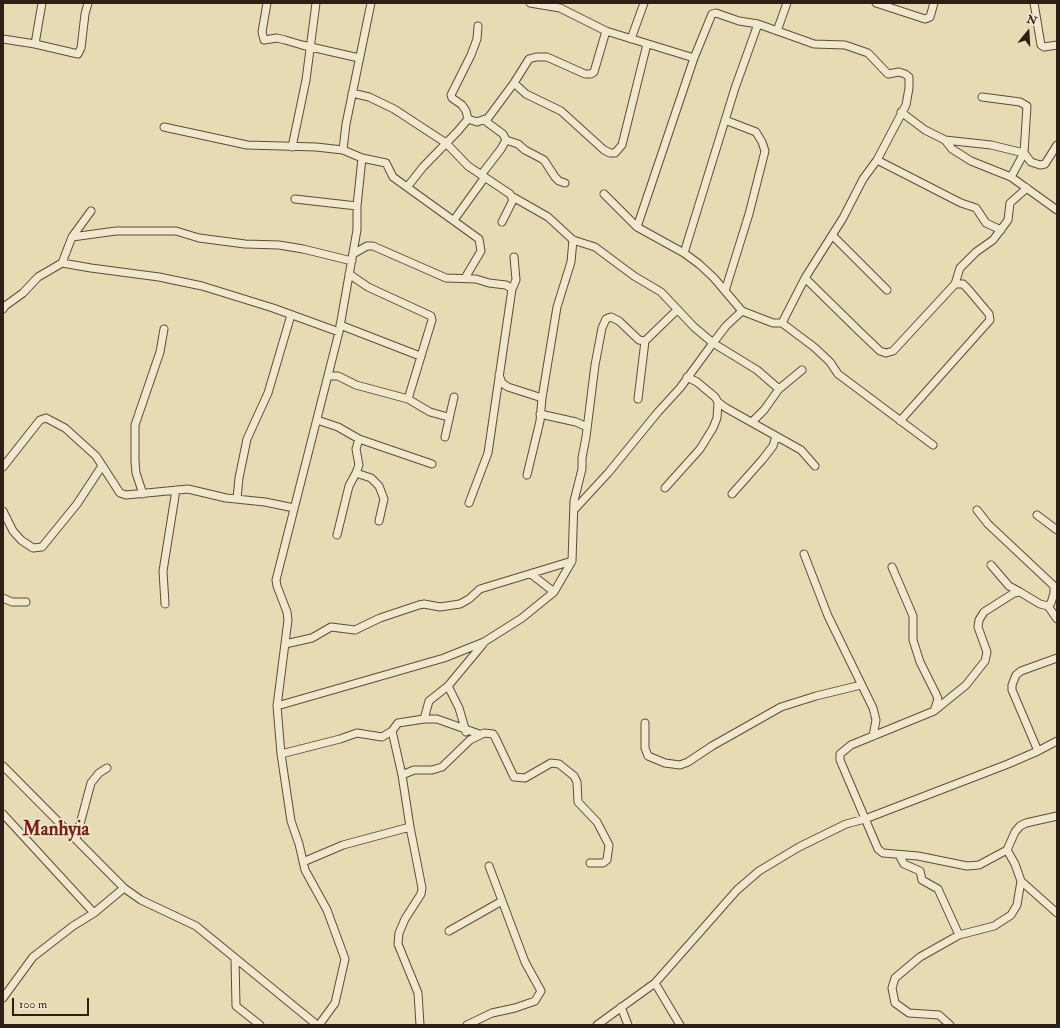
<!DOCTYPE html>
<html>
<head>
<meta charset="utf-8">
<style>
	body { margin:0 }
	#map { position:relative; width:1060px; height:1028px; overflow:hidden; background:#e6dbb2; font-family:"IM FELL Double Pica",serif }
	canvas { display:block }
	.frame { position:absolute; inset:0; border:4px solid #2e1e13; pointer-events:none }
	.north { position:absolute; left:1008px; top:12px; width:40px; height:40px; -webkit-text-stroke:3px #efe8cd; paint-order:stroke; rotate:18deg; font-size:11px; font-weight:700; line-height:16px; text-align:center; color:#2e1e13 }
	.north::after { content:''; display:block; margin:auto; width:14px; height:18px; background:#2e1e13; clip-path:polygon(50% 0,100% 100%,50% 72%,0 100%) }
	.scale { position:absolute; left:12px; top:998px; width:77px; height:18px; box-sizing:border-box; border:2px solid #2e1e13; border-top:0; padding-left:5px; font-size:12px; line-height:14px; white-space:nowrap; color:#2e1e13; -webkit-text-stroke:3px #efe8cd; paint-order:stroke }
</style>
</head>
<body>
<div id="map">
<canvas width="1060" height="1028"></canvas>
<div class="frame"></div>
<div class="north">N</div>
<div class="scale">100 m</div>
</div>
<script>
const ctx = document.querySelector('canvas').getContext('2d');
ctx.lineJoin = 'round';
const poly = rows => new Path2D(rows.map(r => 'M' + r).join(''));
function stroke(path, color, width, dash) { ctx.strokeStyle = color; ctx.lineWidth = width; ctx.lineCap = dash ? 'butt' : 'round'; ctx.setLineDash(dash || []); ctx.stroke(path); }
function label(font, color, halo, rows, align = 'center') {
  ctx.font = font + ' "IM FELL Double Pica",serif'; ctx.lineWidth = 3.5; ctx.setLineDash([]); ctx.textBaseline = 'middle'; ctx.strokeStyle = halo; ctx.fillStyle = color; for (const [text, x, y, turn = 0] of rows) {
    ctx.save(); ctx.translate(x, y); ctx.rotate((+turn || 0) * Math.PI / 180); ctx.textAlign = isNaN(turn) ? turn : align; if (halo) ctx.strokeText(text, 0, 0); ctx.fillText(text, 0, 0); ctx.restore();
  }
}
const minor = poly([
	[267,3,262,32,264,40,277,38,285,40,302,45,359,58],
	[530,3,560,8,606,31,694,58],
	[876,3,925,19,930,17,934,3],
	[1034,3,1041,45,1044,47,1057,45],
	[777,31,787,3],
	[3,39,35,44,78,54,81,48,85,14,88,3],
	[631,39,644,3],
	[35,44,42,3],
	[514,83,526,94,561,111,604,150,610,153,615,153,622,145,647,44],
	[352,93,369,97,394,109,446,143,468,166,510,194,513,200,502,222],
	[982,97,1020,102,1027,106,1024,153,1031,162,1040,165,1045,164,1057,145],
	[901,112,925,130,945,140,952,149,971,161,1011,177,1057,210],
	[468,119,466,111,462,105,452,98,451,95,471,55,477,39,478,26],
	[725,120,756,132,762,142,765,151,749,214,725,291],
	[164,127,247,145,316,147,343,150,362,158],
	[506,140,518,144,525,150,544,160,555,177,559,181,565,183],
	[945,140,991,145,1024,153,1011,177],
	[292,147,306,80,316,3],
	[343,150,346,124,371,3],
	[877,160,961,203,976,208,986,223,1001,230],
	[481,175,501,149,506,140,503,134,484,120],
	[408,186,423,167,458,131,468,119,477,122,488,118,514,83,529,59,536,57,547,57,585,74,591,74,594,72,606,31],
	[604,194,637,227,684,253,699,264,714,278,742,311,773,323,782,323,814,347,830,362,838,374,933,445],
	[513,197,548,217,573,240,595,247,634,276,661,292,694,327,713,343,726,326,742,311],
	[295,199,357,206],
	[454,220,485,177],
	[637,227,694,58,712,14,716,13,739,21,758,24,814,44,845,45,868,53,888,74,899,72,905,74,909,77,909,88,906,105,877,160,863,179,843,218,805,278,782,323],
	[833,236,887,290],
	[72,237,116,231,176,231,199,238,245,244,279,245,303,249,352,261],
	[684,253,735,88,758,24],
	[353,254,367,246,373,246,446,278,476,279,489,283,506,285,512,289,488,453,469,503],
	[62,263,91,268,159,277,202,286,273,308,339,332],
	[349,274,368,287,431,316,432,320,408,399],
	[805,278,859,331,880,351,886,353,893,351,955,284,963,284,968,289,989,314,990,320,900,421],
	[955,284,960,268,976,252,993,240,1008,220,1010,203,1027,188],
	[512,289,516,280,514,257],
	[3,309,5,306,23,293,38,277,62,263,72,237,91,211],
	[340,325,420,356],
	[499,375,502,383,508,387,542,398,540,421,527,475],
	[328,376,338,376,356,385,408,399,430,412,448,417],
	[542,398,557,307,571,262,573,240],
	[638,399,645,341],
	[718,402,726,408,801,450,815,466],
	[540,414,576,422,587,427],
	[317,420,338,427,359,439,432,464],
	[752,422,764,410,779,389,802,370],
	[445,437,454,397],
	[3,467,40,420,46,418,65,428,96,456,120,493,126,495,188,489,226,498,265,502,294,508],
	[356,473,371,478,379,486,384,499,379,521],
	[665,488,700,449,713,428,717,418,718,402,715,397,697,382,687,377],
	[143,494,136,473,135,461,135,425,160,352,164,329],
	[732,494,763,459,773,446,776,436],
	[237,499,239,478,247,439,268,393,291,315],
	[574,510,609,472,658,412,680,388,713,343,757,370,779,389],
	[977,510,988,524,1054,586,1054,593,1051,603,1048,606,1040,604,1020,592,1014,593,984,612,979,620,978,627,987,652,985,661,966,685,934,711,851,745,840,754,840,760,878,849,883,853,918,856,967,866,979,865,1007,850,1015,832,1020,826,1026,823,1057,816],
	[3,511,13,531,21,540,33,548,42,547,77,504,102,466],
	[1037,515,1057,530],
	[337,535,349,486,356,473,359,465,356,449,359,439],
	[804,554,828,616,873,708,876,720,873,736],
	[991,565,1009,586,1020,592],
	[892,567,913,616,913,640,920,662,936,694,938,699,934,711],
	[531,574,554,592],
	[3,598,12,602,26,602],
	[165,604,163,571,176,490],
	[1048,606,1057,619],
	[285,644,312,638,331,627,355,630,380,618,419,605,424,604,440,607,460,604,469,599,480,589,572,561],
	[448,686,459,708,466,732],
	[277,706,444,658,484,642,522,618,554,592,572,561,574,501,582,469,582,458,586,437,595,365,602,328,606,319,611,317,619,321,639,340,645,341,677,310],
	[424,719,429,701,448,686,483,644],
	[645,723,645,748,648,756,665,763,680,765,688,762,712,746,781,707,816,696,861,685],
	[1038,751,1012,690,1012,685,1016,675,1021,671,1057,658],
	[281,754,340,739,357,733,382,737,392,731,398,723,424,719,437,719,479,734],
	[3,766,124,888,141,900,196,926,317,1025],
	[402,775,414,770,432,770,442,767,470,740,484,733,493,734,495,737,514,777,525,778,551,763,559,764,574,776,577,782,578,802,597,822,609,845,607,860,603,863,590,863],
	[3,814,94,913],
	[410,827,422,888,421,894,405,919,399,933,398,944,418,993,420,1025],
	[76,839,91,783,99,773,107,768],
	[1007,850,1015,864,1021,881,1057,913],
	[899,855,904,864,920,871,922,880,938,889,959,935],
	[303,862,343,845,410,827,402,775,392,731],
	[449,931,502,901],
	[235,959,236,1006,260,1025],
	[655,983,680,1025],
	[3,998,33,957,73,926,94,913,124,888],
	[621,1007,628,1025],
	[319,1025,335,1003,345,959,327,910,305,870,299,844,291,821,281,754,277,706,288,620,287,612,277,586,276,580,339,332,357,230,357,206,362,158,386,163,393,177,479,239,481,251,465,278],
	[467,1025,492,1013,515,1008,535,1001,541,991,525,962,489,866],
	[597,1025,655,983,737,890,759,871,799,847,846,824,865,819,1008,764,1038,751,1057,741],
	[950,1025,939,1015,909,1013,895,1003,892,988,895,978,920,957,959,935,994,926,1011,915,1017,905,1021,881]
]);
const quarterNames = [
	["Manhyia",56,831]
];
stroke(minor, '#5c4d3b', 9);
stroke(minor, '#efe8cd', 7);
label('bold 19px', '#7a1f14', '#efe8cd', quarterNames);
</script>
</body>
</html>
